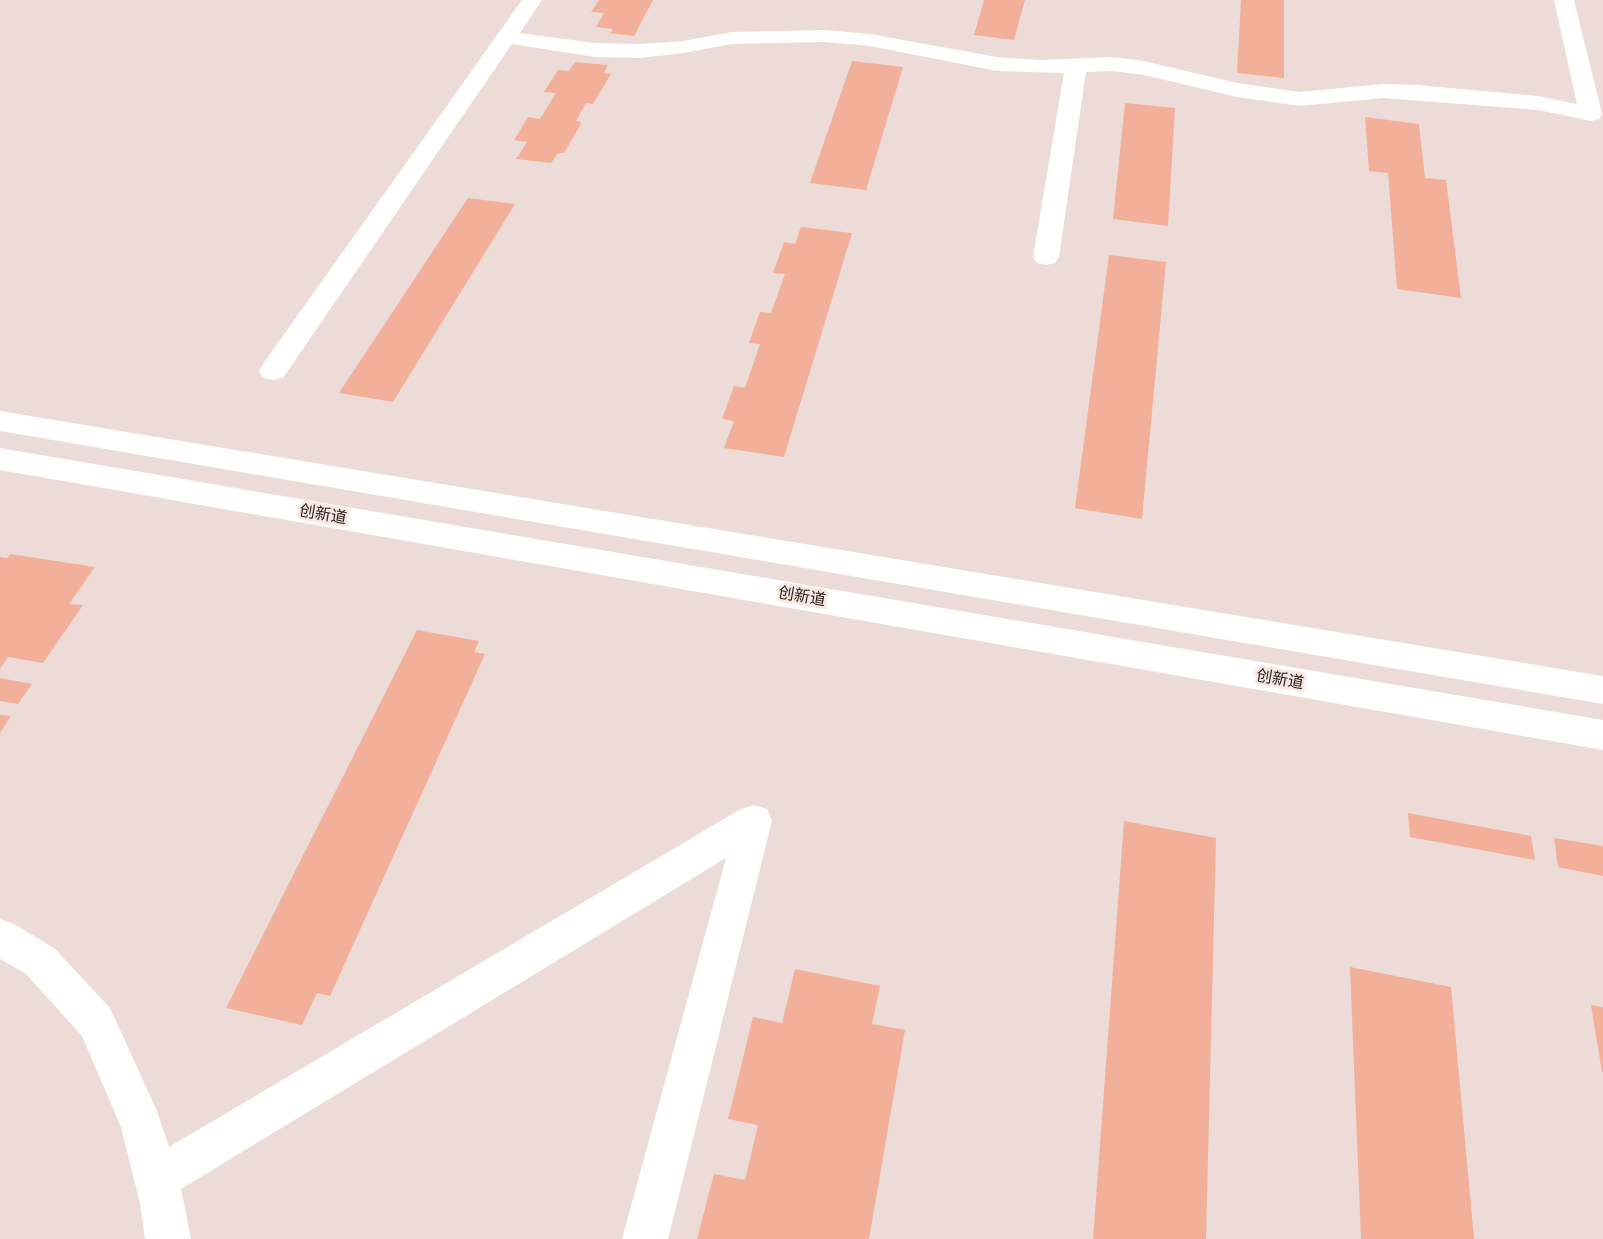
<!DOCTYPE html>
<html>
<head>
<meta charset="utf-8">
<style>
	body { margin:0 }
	canvas { display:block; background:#ecdbd6 }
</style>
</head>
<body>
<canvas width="1603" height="1239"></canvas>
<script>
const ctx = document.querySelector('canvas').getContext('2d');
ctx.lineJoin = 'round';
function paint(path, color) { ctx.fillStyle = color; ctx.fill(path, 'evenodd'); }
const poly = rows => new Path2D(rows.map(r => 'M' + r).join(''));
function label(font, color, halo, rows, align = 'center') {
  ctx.font = font + ' Merriweather,"Noto Sans SC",serif'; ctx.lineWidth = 6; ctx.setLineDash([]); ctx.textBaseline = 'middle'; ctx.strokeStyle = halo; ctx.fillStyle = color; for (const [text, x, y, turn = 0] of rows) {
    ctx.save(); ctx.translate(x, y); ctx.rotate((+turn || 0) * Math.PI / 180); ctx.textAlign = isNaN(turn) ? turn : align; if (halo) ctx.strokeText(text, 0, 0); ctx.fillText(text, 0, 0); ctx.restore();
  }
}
const building = poly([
	[599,0,653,0,634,36,610,33,613,29,596,27,604,13,591,12],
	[984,0,1025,0,1014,40,974,35],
	[1241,0,1284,0,1284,78,1237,73],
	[852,61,903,67,866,190,810,183],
	[575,62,608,65,604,73,611,74,593,104,586,103,576,121,582,122,564,153,558,153,551,163,516,159,527,142,514,140,528,117,540,119,556,93,544,92,558,70,569,71],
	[1125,103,1175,108,1168,226,1113,219],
	[1365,117,1419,124,1425,178,1446,180,1461,298,1397,289,1388,173,1369,171],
	[468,198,515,204,393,402,339,393],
	[801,227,852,233,784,457,724,448,734,421,722,419,734,386,745,388,760,344,749,343,760,312,771,313,785,274,773,273,784,242,795,244],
	[1109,255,1166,262,1142,519,1075,508],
	[10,554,95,567,69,604,83,605,43,663,8,657,0,669,0,557,7,558],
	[417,630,479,641,474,652,485,654,330,996,317,993,302,1025,226,1008],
	[0,678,32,684,18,704,0,701],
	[0,715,11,716,0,733],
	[1408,813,1531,836,1535,860,1410,837],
	[1124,821,1216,838,1206,1239,1093,1239],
	[1554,838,1603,846,1603,876,1558,867],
	[1350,967,1451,987,1474,1239,1361,1239],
	[795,969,880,986,872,1024,905,1030,869,1239,697,1239,714,1174,745,1180,758,1125,728,1119,753,1017,782,1023],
	[1591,1005,1603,1007,1603,1072,1602,1072]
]);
const minor = poly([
	[522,0,542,0,520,33,595,43,640,44,683,41,732,32,824,30,870,34,997,57,1039,60,1112,57,1144,61,1237,83,1300,92,1383,84,1418,85,1538,96,1577,104,1554,0,1574,0,1602,114,1599,119,1591,121,1538,110,1383,98,1300,106,1237,97,1144,75,1112,71,1086,72,1059,257,1055,263,1046,265,1037,263,1033,257,1064,73,997,71,870,46,824,42,732,44,683,53,640,58,595,57,512,44,283,378,273,380,263,378,259,371,263,364,522,0],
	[0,411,1603,676,1603,704,0,431,0,411],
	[0,448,1603,720,1603,750,0,470,0,448],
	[754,805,767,809,772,821,668,1239,622,1239,726,858,181,1189,191,1239,145,1239,140,1203,121,1127,82,1036,26,974,0,959,0,919,14,924,54,948,110,1008,157,1111,169,1147,741,809,754,805]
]);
const streetNames = [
	["创新道",323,515,10],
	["创新道",802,597,10],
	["创新道",1280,680,10]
];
paint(building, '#f2b09a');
paint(minor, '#fff');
label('16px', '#221c1a', '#fae8e3', streetNames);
</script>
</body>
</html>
